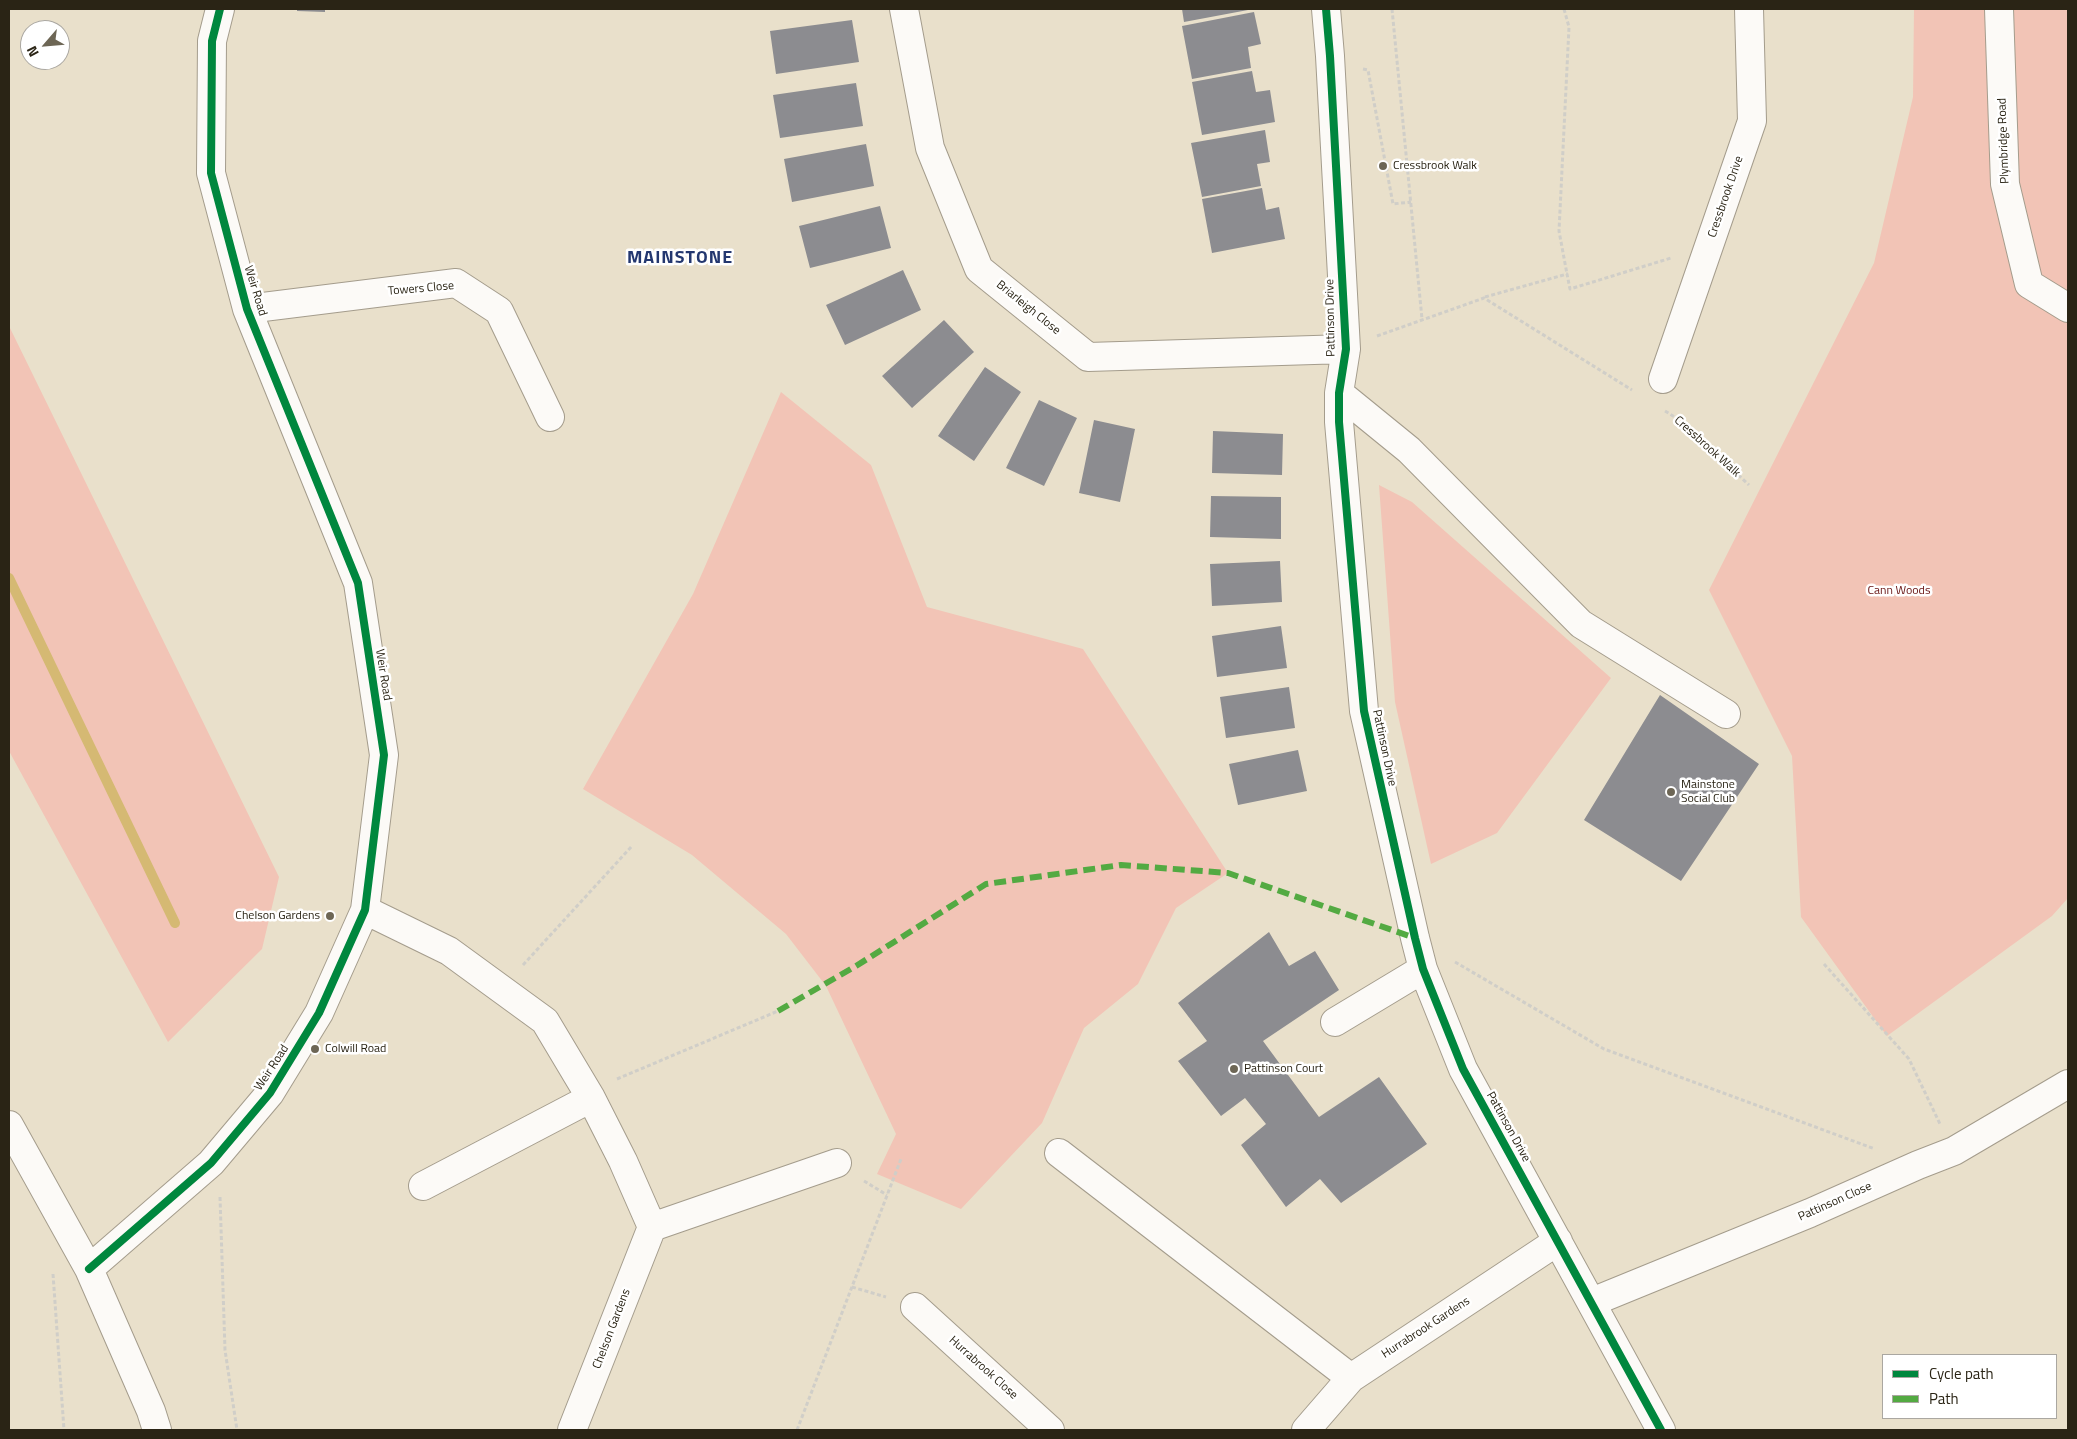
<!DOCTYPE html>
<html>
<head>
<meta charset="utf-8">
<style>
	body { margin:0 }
	#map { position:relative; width:2077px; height:1439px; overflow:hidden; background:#e9e0cb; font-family:"Titillium Web",sans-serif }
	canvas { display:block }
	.frame { position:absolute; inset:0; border:10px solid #2a2415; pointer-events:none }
	.legend { position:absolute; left:1882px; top:1354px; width:175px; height:65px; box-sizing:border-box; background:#fff; border:1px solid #aaa7a1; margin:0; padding:6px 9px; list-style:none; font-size:15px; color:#2a2415 }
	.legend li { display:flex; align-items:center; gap:10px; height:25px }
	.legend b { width:25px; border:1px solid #aaa7a1 }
	.north { position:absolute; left:20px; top:20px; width:50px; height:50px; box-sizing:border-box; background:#fff; border:1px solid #aaa7a1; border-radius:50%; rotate:243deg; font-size:14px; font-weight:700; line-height:20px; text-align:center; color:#2a2415 }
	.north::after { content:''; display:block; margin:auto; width:18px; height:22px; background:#6d6655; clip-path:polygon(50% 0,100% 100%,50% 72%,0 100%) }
</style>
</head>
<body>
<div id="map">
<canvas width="2077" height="1439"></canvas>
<div class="frame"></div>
<ul class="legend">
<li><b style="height:6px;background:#00873e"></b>Cycle path</li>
<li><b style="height:6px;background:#53aa42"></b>Path</li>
</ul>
<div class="north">N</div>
</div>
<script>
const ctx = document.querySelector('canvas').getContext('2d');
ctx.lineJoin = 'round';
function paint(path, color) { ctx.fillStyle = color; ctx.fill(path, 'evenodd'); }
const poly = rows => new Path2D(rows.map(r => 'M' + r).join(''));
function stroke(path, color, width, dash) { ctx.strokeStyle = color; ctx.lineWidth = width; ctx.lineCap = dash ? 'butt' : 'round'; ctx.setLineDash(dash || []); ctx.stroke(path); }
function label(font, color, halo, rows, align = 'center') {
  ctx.font = font + ' "Titillium Web",sans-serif'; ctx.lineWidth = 5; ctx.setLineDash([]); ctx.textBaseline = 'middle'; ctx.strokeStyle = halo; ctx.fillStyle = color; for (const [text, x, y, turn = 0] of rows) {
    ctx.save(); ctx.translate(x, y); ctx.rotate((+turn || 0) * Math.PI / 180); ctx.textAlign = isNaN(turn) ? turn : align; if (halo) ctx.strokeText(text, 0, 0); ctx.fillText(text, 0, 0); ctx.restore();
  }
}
const green = poly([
	[1914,9,2068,9,2068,898,2052,916,1887,1036,1801,917,1792,756,1709,590,1874,263,1913,97],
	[9,326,279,877,262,949,168,1042,9,751],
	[781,392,871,465,927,607,1083,649,1228,873,1176,908,1138,984,1084,1028,1042,1123,961,1209,877,1174,896,1134,826,986,786,934,692,855,583,789,693,594],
	[1379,485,1412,502,1611,678,1497,833,1431,864,1395,702]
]);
const stream = poly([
	[9,578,175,923]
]);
const building = poly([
	[297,9,325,9,325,12,297,11],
	[1182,9,1248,9,1248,10,1184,22],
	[1254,12,1261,44,1248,47,1251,68,1192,79,1182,26],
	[852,20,859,62,776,74,770,31],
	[1252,71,1256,92,1270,90,1275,122,1202,135,1192,82],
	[856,83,863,126,780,138,773,95],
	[1265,130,1270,162,1257,164,1261,186,1202,197,1191,143],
	[866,144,874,186,792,202,784,159],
	[1262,188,1266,210,1279,207,1285,239,1212,253,1202,199],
	[880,206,891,248,810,268,799,226],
	[903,270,921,310,845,345,826,305],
	[944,320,974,352,912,408,882,376],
	[985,367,1021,392,974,461,938,436],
	[1039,400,1077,418,1044,486,1006,468],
	[1094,420,1135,429,1120,502,1079,493],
	[1213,431,1283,434,1282,475,1212,473],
	[1211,496,1281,497,1281,539,1210,537],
	[1280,561,1282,602,1212,606,1210,564],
	[1281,626,1287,668,1217,677,1212,636],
	[1289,687,1295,728,1226,738,1220,697],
	[1660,695,1759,764,1681,881,1584,820],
	[1298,750,1307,791,1238,805,1229,764],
	[1269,932,1289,966,1315,951,1339,990,1263,1041,1319,1117,1379,1077,1427,1144,1341,1203,1320,1179,1286,1207,1241,1145,1266,1124,1245,1098,1221,1116,1178,1061,1207,1041,1178,1003]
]);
const path = poly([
	[1392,9,1422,319],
	[1564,9,1569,27,1559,231,1567,274],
	[1363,69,1368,70,1393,204,1411,202],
	[1485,297,1567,274,1570,289,1671,258],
	[1377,336,1484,298,1632,390],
	[1665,411,1678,419,1749,485],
	[1455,962,1604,1049,1875,1149],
	[1824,964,1909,1059,1940,1124],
	[523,965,632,846],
	[617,1079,778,1011],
	[864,1181,887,1195],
	[220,1197,225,1350,237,1430],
	[53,1274,64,1430],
	[852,1287,886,1297],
	[797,1430,901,1159]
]);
const minor = poly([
	[904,9,930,148,979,269,1088,357,1346,349],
	[1326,9,1330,56,1346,349,1339,393,1339,422,1364,711,1415,938,1423,969,1463,1069,1661,1430],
	[1999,9,2005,184,2029,284,2068,308],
	[247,309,456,283,499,311,550,417],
	[1663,379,1752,121,1749,9],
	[1339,393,1409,450,1581,624,1726,714],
	[365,910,449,951,545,1021,591,1098,623,1161,652,1227,572,1430],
	[1335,1022,1423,969],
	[9,1125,89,1269,151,1411,157,1430],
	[1059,1153,1351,1378],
	[423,1186,591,1098],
	[652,1227,837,1163],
	[89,1269,211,1163,270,1093,319,1013,365,910,384,755,358,583,247,309,211,173,212,41,220,9],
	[1592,1302,1810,1213,1918,1165,1954,1151,2068,1084],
	[915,1307,1050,1430],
	[1306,1430,1351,1378,1558,1241]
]);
const quiet = poly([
	[778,1011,856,966,986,884,1121,865,1228,873,1415,938]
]);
const cycleway = poly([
	[1326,9,1330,56,1346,349,1339,393,1339,422,1364,711,1415,938,1423,969,1463,1069,1661,1430],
	[89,1269,211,1163,270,1093,319,1013,365,910,384,755,358,583,247,309,211,173,212,41,220,9]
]);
const markers = [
	[1383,166,5,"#6d6655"],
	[1671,792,5,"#6d6655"],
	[330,916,5,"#6d6655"],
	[315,1049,5,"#6d6655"],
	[1234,1069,5,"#6d6655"]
];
const streetNames = [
	["Plymbridge Road",2004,141,-92],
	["Cressbrook Drive",1726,197,-71],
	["Towers Close",421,289,-5],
	["Weir Road",255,291,73],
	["Briarleigh Close",1028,308,39],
	["Pattinson Drive",1331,318,-91],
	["Cressbrook Walk",1707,447,42],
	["Weir Road",383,675,81],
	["Pattinson Drive",1384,748,78],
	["Weir Road",272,1068,-57],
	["Pattinson Drive",1508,1127,61],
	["Pattinson Close",1835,1202,-24],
	["Hurrabrook Gardens",1426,1328,-33],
	["Chelson Gardens",612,1329,-69],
	["Hurrabrook Close",983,1368,42]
];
const poiNames = [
	["Cressbrook Walk",1393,166],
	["Mainstone",1681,785],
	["Social Club",1681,799],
	["Chelson Gardens",320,916,"right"],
	["Colwill Road",325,1049],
	["Pattinson Court",1244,1069]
];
const parkNames = [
	["Cann Woods",1899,591]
];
const districtNames = [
	["MAINSTONE",680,259]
];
paint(green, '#f2c4b6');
stroke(stream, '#d5b973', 10);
paint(building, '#8c8c90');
stroke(minor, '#a49c8c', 30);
stroke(path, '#d0cec8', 3, [4, 2.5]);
stroke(minor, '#fcfaf7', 28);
stroke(quiet, '#53aa42', 6, [12, 6]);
stroke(cycleway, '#00873e', 8);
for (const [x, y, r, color] of markers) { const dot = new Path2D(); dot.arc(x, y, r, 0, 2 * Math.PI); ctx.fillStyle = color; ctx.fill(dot); stroke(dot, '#fff', 2); }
label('12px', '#2a2415', '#fff', streetNames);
label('12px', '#2a2415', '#fff', poiNames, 'left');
label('12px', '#671312', '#fff', parkNames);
ctx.letterSpacing = '1px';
label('bold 18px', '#23376f', '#fff', districtNames);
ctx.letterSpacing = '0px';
</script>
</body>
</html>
